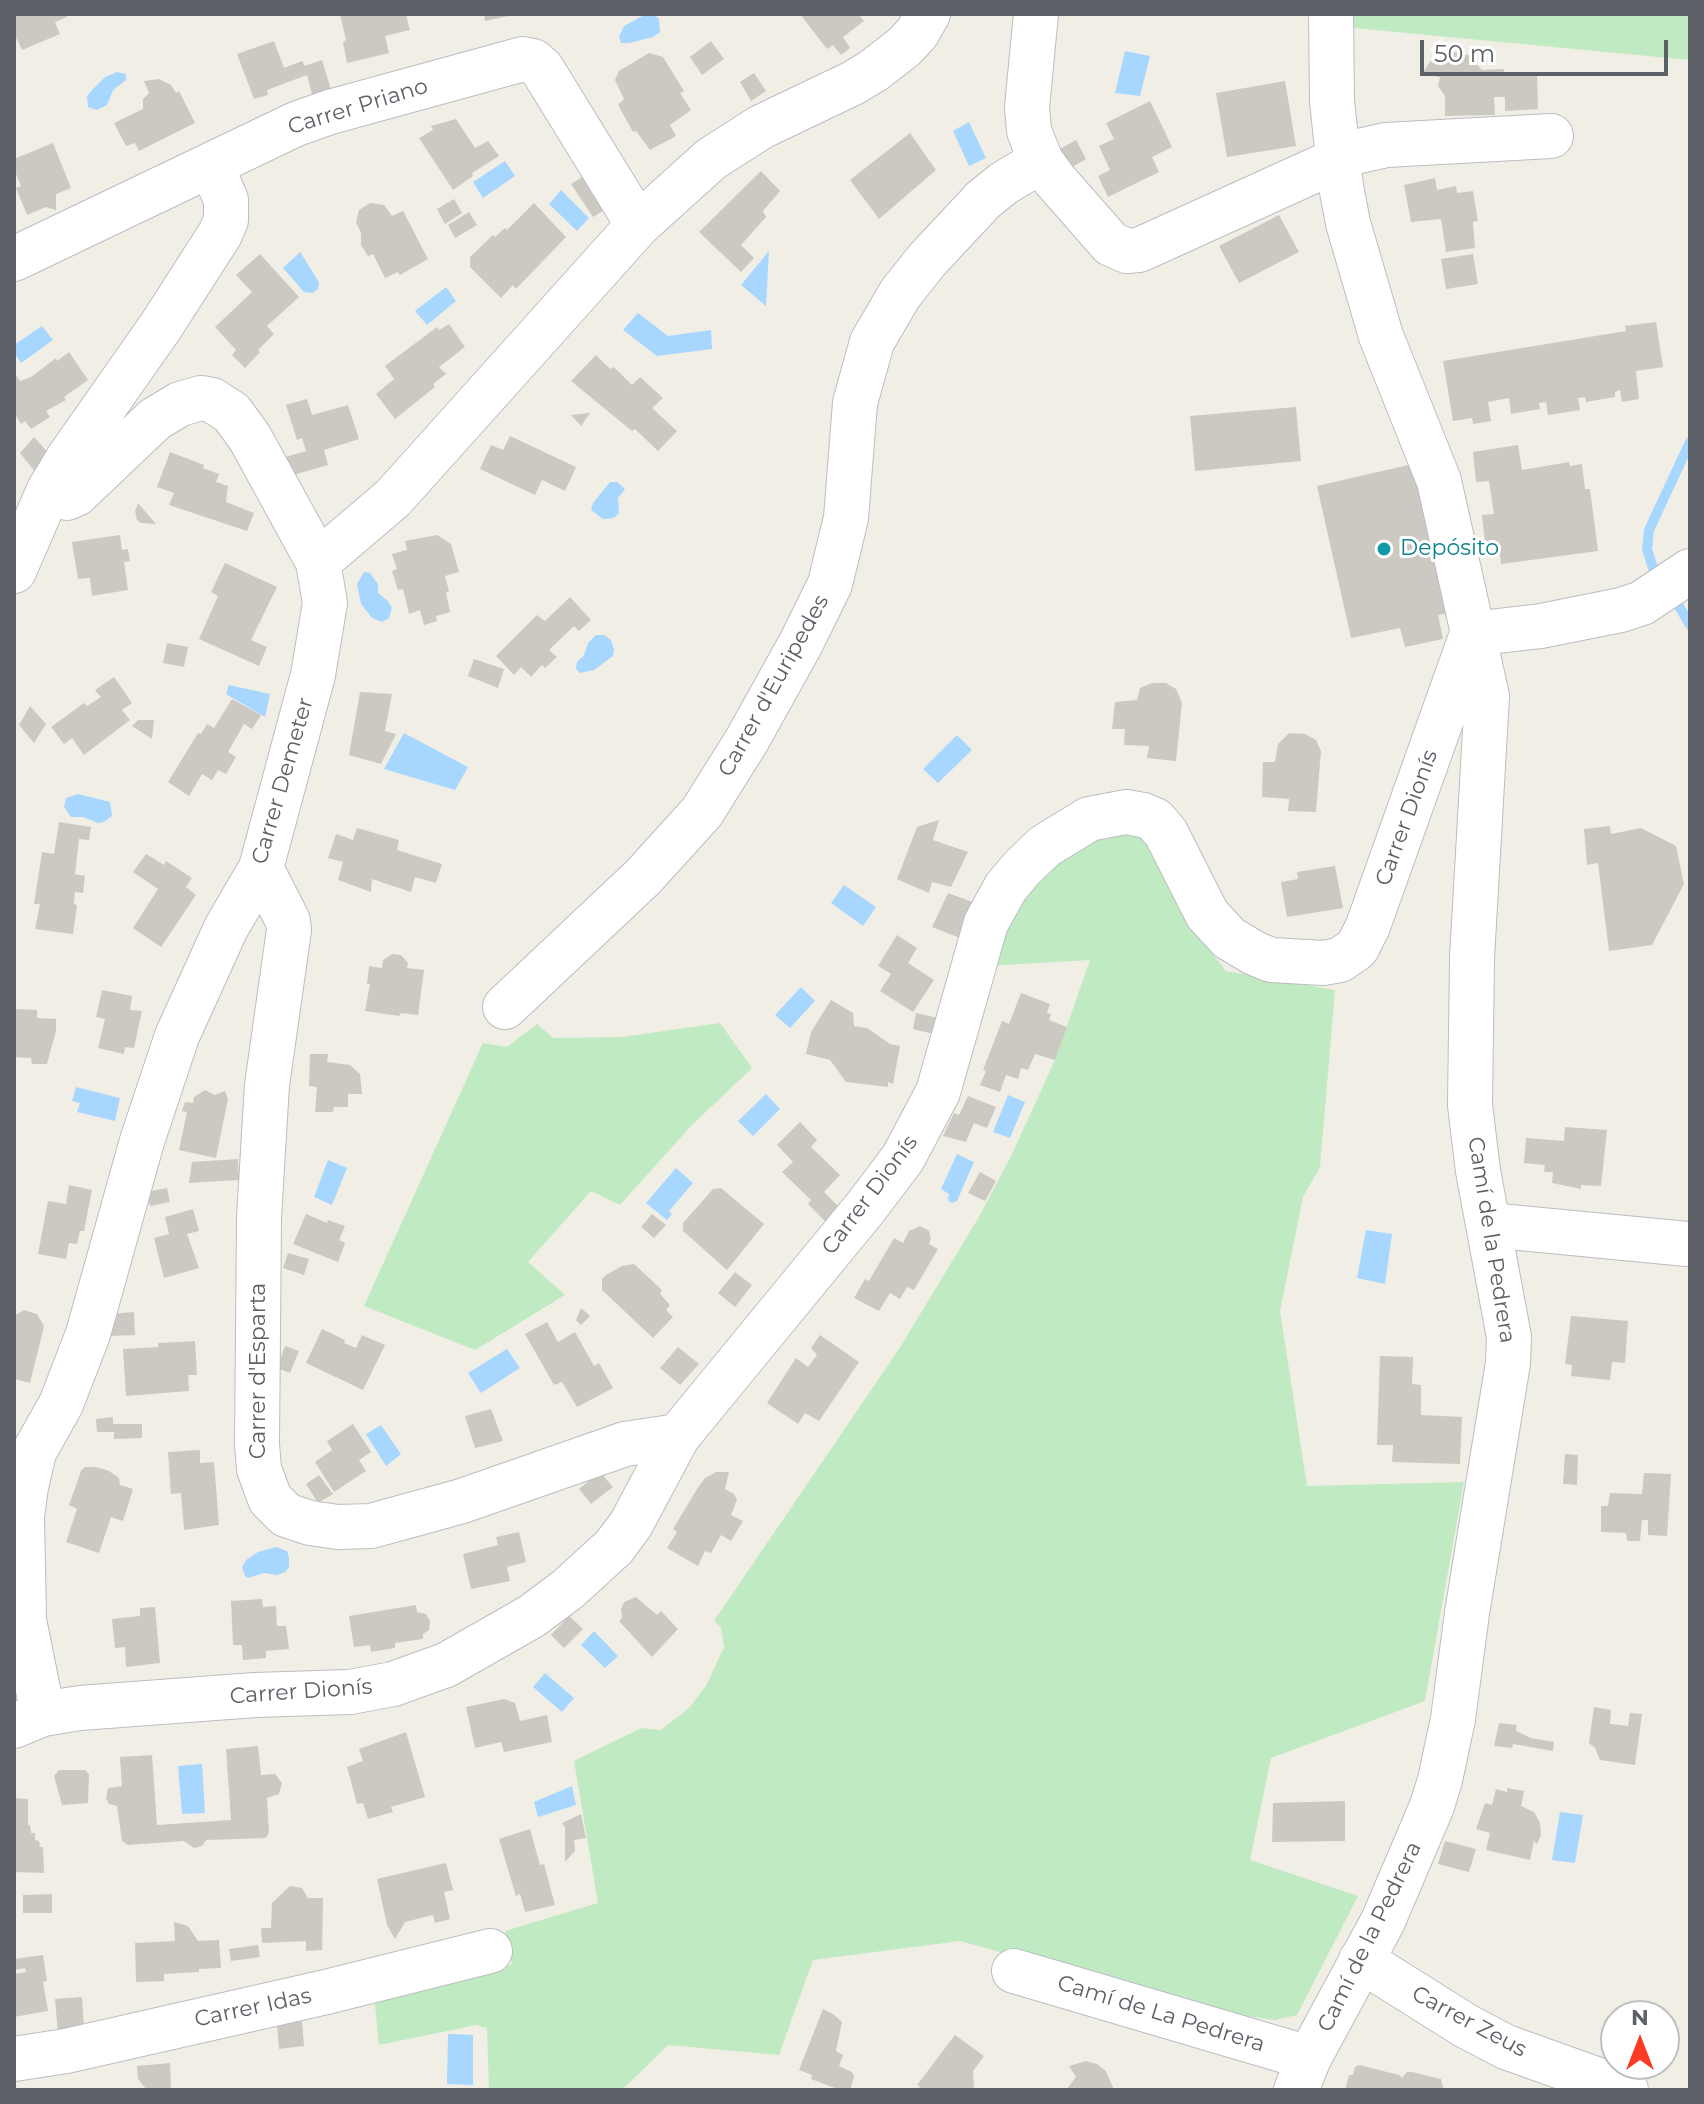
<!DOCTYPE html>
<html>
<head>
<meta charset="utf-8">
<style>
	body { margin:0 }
	#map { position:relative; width:1704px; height:2104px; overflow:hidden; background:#f1efe5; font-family:Montserrat,sans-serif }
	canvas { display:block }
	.frame { position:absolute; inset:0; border:16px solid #5d6167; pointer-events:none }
	.north { position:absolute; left:1600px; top:2000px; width:80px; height:80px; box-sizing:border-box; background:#fff; border:2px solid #bec0c2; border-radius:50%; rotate:0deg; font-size:22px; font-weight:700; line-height:32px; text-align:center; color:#5d6167 }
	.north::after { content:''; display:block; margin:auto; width:28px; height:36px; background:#f93b23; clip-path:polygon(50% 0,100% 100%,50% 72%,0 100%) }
	.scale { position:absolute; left:1420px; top:40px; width:248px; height:36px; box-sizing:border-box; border:4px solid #5d6167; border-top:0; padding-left:10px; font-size:24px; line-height:28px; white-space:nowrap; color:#5d6167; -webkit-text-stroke:6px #fff; paint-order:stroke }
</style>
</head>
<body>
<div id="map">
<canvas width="1704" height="2104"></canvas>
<div class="frame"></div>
<div class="north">N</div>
<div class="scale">50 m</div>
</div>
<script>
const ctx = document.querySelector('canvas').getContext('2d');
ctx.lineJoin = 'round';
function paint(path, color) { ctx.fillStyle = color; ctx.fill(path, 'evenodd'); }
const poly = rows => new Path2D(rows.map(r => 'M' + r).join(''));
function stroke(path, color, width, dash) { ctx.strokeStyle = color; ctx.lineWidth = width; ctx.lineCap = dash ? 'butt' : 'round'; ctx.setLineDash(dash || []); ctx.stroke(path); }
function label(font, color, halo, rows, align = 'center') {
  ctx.font = font + ' Montserrat,sans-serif'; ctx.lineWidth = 6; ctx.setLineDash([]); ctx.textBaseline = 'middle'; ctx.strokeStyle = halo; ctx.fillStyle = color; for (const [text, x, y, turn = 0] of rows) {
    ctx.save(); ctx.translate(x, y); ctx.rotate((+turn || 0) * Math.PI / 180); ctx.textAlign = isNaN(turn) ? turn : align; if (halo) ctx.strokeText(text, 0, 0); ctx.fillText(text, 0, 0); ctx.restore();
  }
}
const green = poly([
	[1353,14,1690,14,1690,60,1354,28],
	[1112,829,1150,839,1196,933,1226,971,1335,990,1320,1167,1303,1197,1280,1311,1307,1486,1464,1482,1425,1701,1271,1758,1250,1860,1358,1896,1297,2015,1275,2020,1217,2012,960,1941,813,1960,779,2055,668,2045,622,2090,489,2090,487,2028,476,2025,379,2045,374,1995,512,1964,505,1931,598,1903,574,1761,641,1728,661,1730,689,1708,706,1686,724,1647,721,1627,714,1621,899,1349,979,1217,1012,1154,1055,1060,1090,960,988,966,998,936,1046,869],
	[720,1023,752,1068,691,1126,620,1205,591,1191,528,1262,565,1295,475,1350,364,1306,483,1043,507,1047,537,1024,553,1038,622,1037]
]);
const water = poly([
	[646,14,653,14,659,19,660,32,653,37,629,43,621,43,619,37,624,26],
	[1125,51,1150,56,1140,96,1115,93],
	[117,72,126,74,126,80,113,90,107,105,97,110,88,107,87,96,92,90,105,77],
	[969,122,986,158,969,166,953,131],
	[505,161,515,176,483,198,473,182],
	[561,190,589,218,577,231,549,204],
	[769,251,766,306,741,285],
	[300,252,319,282,318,289,313,293,304,292,283,268],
	[446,287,456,301,427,325,415,311],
	[638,313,668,336,711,330,712,349,657,356,623,330],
	[42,326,53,340,21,363,14,352,14,345],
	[610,482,617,482,625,489,618,498,619,513,614,518,603,519,591,510,593,503],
	[364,572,370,573,378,584,378,593,388,601,392,608,389,618,382,622,372,618,361,604,357,584],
	[596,635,604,635,611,640,614,650,613,656,594,670,580,673,576,669,577,662,584,655,588,643],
	[229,685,270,694,265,717,226,694],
	[404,733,468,767,455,790,384,769],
	[957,735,972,750,938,783,923,769],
	[78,794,110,802,112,816,104,822,98,823,83,817,71,817,64,807,66,798],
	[844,885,876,907,863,926,831,903],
	[801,987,815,1001,790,1028,775,1015],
	[76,1087,120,1098,115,1121,77,1112,80,1103,72,1101],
	[766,1094,780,1109,753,1136,738,1121],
	[1008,1095,1025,1102,1010,1138,993,1132],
	[957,1154,974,1162,957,1201,952,1203,948,1200,949,1194,941,1189],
	[328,1160,347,1168,332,1205,314,1197],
	[676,1168,693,1183,669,1211,672,1214,667,1220,646,1203],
	[1366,1230,1392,1234,1385,1284,1357,1278],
	[507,1349,520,1368,481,1393,468,1373],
	[381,1425,401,1454,386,1466,366,1434],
	[276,1547,287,1551,289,1557,289,1567,285,1572,277,1575,264,1573,248,1578,245,1576,242,1567,246,1560,258,1552],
	[594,1631,618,1656,605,1668,581,1645],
	[545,1673,574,1698,562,1712,533,1687],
	[202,1764,205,1813,182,1814,178,1766],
	[572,1786,576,1805,538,1817,534,1802],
	[1560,1812,1583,1815,1575,1863,1552,1860],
	[448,2034,473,2035,473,2085,447,2084]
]);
const stream = poly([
	[1662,579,1653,568,1647,549,1649,530,1690,442],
	[1673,596,1690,625]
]);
const building = poly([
	[14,14,66,14,67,17,55,22,60,34,22,50,17,39,14,40],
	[340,14,406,14,410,30,385,36,389,53,347,63,343,42,346,40],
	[484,14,513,14,513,15,485,21],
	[800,14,858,14,864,21,843,37,850,48,841,55,833,45,827,49],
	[274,41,284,68,302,61,305,66,322,60,332,93,313,98,307,75,267,90,268,95,254,99,237,54],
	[711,41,724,59,702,75,690,57],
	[1453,52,1468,55,1482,70,1504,69,1504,74,1537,73,1538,109,1505,111,1505,97,1494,97,1495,115,1445,116,1445,96,1438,86,1440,77,1422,74,1431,60],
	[649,53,663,57,684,91,680,93,691,110,670,125,676,136,650,150,636,131,633,132,618,105,624,99,615,80,619,71],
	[754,73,766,91,751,101,740,82],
	[159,79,171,85,176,93,179,91,195,123,139,151,135,143,126,146,114,123,143,109,143,99,149,93,144,81],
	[1285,81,1296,146,1227,157,1216,93],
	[1150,101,1172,147,1152,157,1159,172,1108,197,1098,176,1110,170,1099,146,1114,139,1106,123],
	[456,119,475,148,488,141,499,156,472,173,473,176,453,190,419,138,433,130,431,126],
	[910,133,936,170,879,219,850,180],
	[1076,140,1086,159,1063,172,1051,154],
	[53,143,71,188,56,194,56,210,46,207,27,215,16,188,21,186,14,169,14,159],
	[761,171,780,191,763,211,766,217,741,245,754,258,741,272,699,232],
	[584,176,606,209,593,217,571,184],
	[1435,178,1437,190,1456,186,1457,193,1473,191,1478,221,1473,222,1475,248,1446,252,1441,219,1411,222,1404,185],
	[454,199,462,213,445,224,437,209],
	[370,203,384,205,392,216,403,211,428,259,400,275,398,272,385,278,373,254,368,256,361,245,361,233,356,222,359,210],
	[534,203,566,237,516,289,513,285,501,298,470,267,470,257,493,235,495,237,505,228,507,230],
	[469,212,477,225,455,238,448,225],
	[1279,215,1299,252,1239,283,1219,246],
	[260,254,299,297,267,326,274,334,258,350,260,352,245,368,232,355,236,350,215,327,252,292,236,275],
	[1473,254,1478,284,1446,289,1441,259],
	[1656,322,1663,367,1636,371,1639,399,1622,402,1620,390,1615,392,1615,397,1586,402,1585,397,1578,398,1580,410,1548,415,1546,402,1539,403,1540,409,1511,414,1509,398,1488,402,1491,421,1473,424,1472,418,1453,421,1443,361,1626,331,1625,326],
	[449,324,465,347,439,367,446,374,433,384,435,387,395,419,376,394,394,379,385,366,437,327,439,330],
	[69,352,88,380,64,397,66,400,46,411,50,417,31,429,25,421,21,424,14,413,14,378,17,376,20,381,31,377,56,358,57,361],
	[596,355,610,369,614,367,632,385,640,377,663,398,652,408,677,431,658,451,635,429,632,431,571,381],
	[307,399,312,415,348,405,359,439,324,450,328,465,290,476,285,457,306,451,302,438,297,440,286,405],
	[1296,407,1301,461,1195,471,1190,416],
	[590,413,581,426,571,415],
	[510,436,576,467,565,491,542,480,535,495,480,469,491,445,503,450],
	[34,437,52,457,40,478,20,453],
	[1518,445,1522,470,1569,462,1570,466,1582,464,1585,489,1590,489,1598,551,1501,564,1499,542,1485,544,1482,515,1494,514,1489,481,1476,482,1473,452],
	[170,452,204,465,203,468,219,474,216,482,228,486,226,502,254,513,247,531,169,505,174,493,157,487],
	[1417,463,1451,613,1438,615,1443,639,1405,647,1400,628,1351,638,1317,486],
	[138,503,156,524,141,523,137,520,135,511],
	[120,535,122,550,128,549,130,561,124,562,128,590,92,596,90,578,78,579,72,542],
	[437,535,451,544,459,572,445,576,449,591,446,593,450,612,436,616,437,621,424,625,420,610,409,614,403,589,398,590,392,571,397,569,392,554,407,550,405,541],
	[225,563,277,587,251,640,267,647,259,666,199,639,218,596,211,592],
	[570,597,591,620,579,631,574,626,549,650,557,657,545,668,542,665,531,677,521,667,514,675,496,656,537,615,545,621],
	[167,643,188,647,184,667,163,663],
	[474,659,504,669,498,688,468,676],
	[114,677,132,703,122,710,130,720,84,755,72,738,64,744,51,727,84,703,87,706,101,697,95,690],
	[1152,683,1166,683,1176,689,1182,703,1176,761,1147,758,1149,746,1124,745,1125,729,1112,729,1115,702,1137,700,1140,688],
	[360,692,392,694,385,731,396,734,381,764,349,755],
	[232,699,261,715,252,729,244,724,228,752,236,757,226,774,218,770,212,780,202,774,189,796,168,782,198,733,201,734,207,724,214,728],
	[30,706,46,724,34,743,19,725],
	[138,720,154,720,152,739,132,726],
	[1289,733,1305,734,1316,740,1321,751,1316,812,1288,811,1289,799,1262,797,1263,762,1275,762,1278,744],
	[939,820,933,840,968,852,951,887,932,882,929,893,897,879,917,827],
	[59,822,91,827,89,840,79,839,75,874,85,876,83,893,75,892,74,904,77,905,73,934,35,929,40,904,34,904,42,852,54,854],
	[1610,826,1611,834,1641,828,1676,846,1684,884,1652,945,1609,951,1598,863,1587,865,1584,829],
	[357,828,399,840,397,850,442,864,436,883,415,877,411,892,372,879,371,892,338,880,343,862,328,858,336,834,353,840],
	[146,854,164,865,166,861,192,878,186,887,196,895,161,947,133,928,158,889,133,872],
	[1335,866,1343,908,1287,917,1281,882,1298,879,1297,872],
	[948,893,975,903,960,938,932,927],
	[897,935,917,948,908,963,934,980,913,1012,880,991,891,974,878,966],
	[392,954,401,955,408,963,407,968,424,970,418,1015,401,1013,399,1016,365,1011,370,984,367,984,369,966,382,968,383,960],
	[102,990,132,996,130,1010,142,1011,134,1048,125,1047,124,1054,98,1048,105,1019,96,1017],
	[1021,993,1050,1004,1047,1013,1051,1014,1049,1020,1067,1027,1055,1060,1035,1054,1028,1070,1021,1068,1018,1079,1006,1075,1000,1092,980,1085,986,1071,983,1070,1002,1021,1009,1024],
	[831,1000,853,1013,854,1026,867,1028,890,1044,900,1046,893,1084,888,1082,888,1087,846,1082,830,1060,806,1054,811,1032],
	[14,1009,37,1010,37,1018,56,1019,56,1031,47,1064,32,1064,31,1058,14,1057],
	[916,1013,942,1019,938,1035,913,1029],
	[310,1054,328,1054,327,1062,350,1065,360,1074,362,1094,348,1094,348,1107,334,1107,333,1112,315,1112,317,1087,309,1086],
	[205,1090,215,1095,225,1091,228,1099,216,1158,179,1150,187,1112,182,1111,185,1102,193,1103,194,1097],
	[968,1096,996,1107,987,1128,974,1123,966,1142,943,1136,954,1113,959,1115],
	[800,1122,817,1140,811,1147,840,1175,824,1192,846,1214,832,1228,808,1204,811,1200,782,1172,793,1162,777,1145],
	[1565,1127,1607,1130,1601,1186,1581,1185,1581,1189,1552,1183,1553,1172,1544,1172,1545,1165,1524,1163,1526,1138,1564,1141],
	[238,1159,239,1180,189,1183,192,1162],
	[980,1172,996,1181,985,1201,968,1193],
	[69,1185,92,1190,84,1231,80,1231,77,1244,69,1243,66,1259,38,1254,48,1201,66,1204],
	[167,1188,170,1202,150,1206,147,1192],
	[721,1188,764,1224,727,1270,683,1231,683,1223,713,1189],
	[193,1209,199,1231,187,1234,199,1268,164,1278,154,1238,169,1234,165,1217],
	[306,1214,327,1223,328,1220,345,1226,339,1240,345,1243,338,1262,293,1244],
	[652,1214,666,1225,654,1238,641,1227],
	[920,1226,929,1231,931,1238,929,1244,938,1249,914,1290,907,1287,900,1299,890,1293,879,1311,854,1298,865,1279,869,1281,894,1238,903,1243,909,1231],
	[288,1253,309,1259,304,1275,283,1268],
	[634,1264,662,1290,660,1294,670,1305,666,1310,673,1317,653,1338,602,1290,602,1279,606,1275,622,1266],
	[735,1272,752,1285,735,1307,718,1293],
	[581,1308,590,1316,581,1325,576,1320],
	[24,1310,37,1314,44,1326,30,1383,14,1379,14,1316],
	[134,1312,135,1335,110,1336,109,1314],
	[1571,1316,1628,1321,1625,1363,1612,1362,1610,1380,1571,1376,1572,1365,1565,1364],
	[547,1322,558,1342,575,1332,594,1366,599,1363,613,1388,577,1407,562,1382,554,1385,525,1334],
	[322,1329,345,1340,344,1343,356,1348,362,1335,385,1345,363,1390,306,1363],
	[820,1335,859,1362,819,1421,805,1413,798,1424,767,1403,796,1358,808,1367,817,1355,811,1348],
	[195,1341,197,1375,188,1375,189,1391,126,1396,123,1349,158,1347,158,1343],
	[285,1346,299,1351,290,1373,277,1368],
	[678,1347,699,1364,680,1385,660,1368],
	[1380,1356,1413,1357,1412,1384,1421,1385,1421,1415,1462,1417,1460,1464,1392,1462,1393,1445,1377,1445],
	[491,1409,503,1441,475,1448,465,1416],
	[113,1417,113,1424,142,1424,142,1438,114,1439,114,1432,97,1432,96,1419],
	[353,1424,371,1452,359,1460,366,1471,334,1492,315,1462,332,1450,327,1441],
	[200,1450,200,1463,214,1462,219,1525,184,1530,181,1493,171,1494,168,1452],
	[1565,1454,1578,1455,1577,1485,1563,1484],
	[85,1467,96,1467,109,1471,119,1478,120,1485,133,1489,123,1521,111,1517,99,1553,66,1542,77,1509,69,1505,81,1471],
	[600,1472,613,1487,591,1504,579,1489],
	[716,1472,729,1472,725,1489,734,1494,737,1500,731,1515,743,1521,731,1541,721,1535,711,1553,705,1551,698,1566,667,1548,677,1532,673,1529,697,1489,705,1478],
	[1644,1473,1671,1474,1667,1536,1648,1535,1648,1520,1642,1520,1640,1541,1627,1541,1626,1533,1601,1532,1601,1506,1608,1506,1610,1493,1642,1494],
	[319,1475,333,1494,318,1503,306,1484],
	[519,1532,526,1562,507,1567,510,1581,471,1589,463,1554,498,1545,496,1537],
	[636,1597,657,1615,661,1611,678,1629,652,1657,619,1621,622,1618,621,1609,624,1602],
	[262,1599,263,1607,276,1606,277,1626,286,1626,289,1649,266,1651,266,1658,243,1660,242,1645,233,1645,231,1601],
	[416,1605,417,1612,426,1614,430,1621,429,1630,423,1634,423,1639,395,1643,395,1648,371,1652,370,1645,354,1647,349,1616],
	[155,1607,160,1663,126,1667,125,1647,115,1648,112,1619,140,1616,140,1608],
	[569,1616,583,1629,564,1648,551,1635],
	[504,1699,515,1703,520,1721,547,1715,552,1742,504,1752,501,1742,475,1748,466,1707],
	[1594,1707,1611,1710,1610,1724,1628,1726,1630,1713,1642,1714,1635,1765,1600,1760,1595,1748,1589,1743],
	[1499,1723,1517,1725,1516,1731,1531,1738,1554,1742,1553,1751,1513,1744,1512,1748,1494,1746],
	[406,1732,425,1797,391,1807,393,1812,368,1819,363,1803,357,1804,347,1767,363,1761,359,1749],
	[258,1746,261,1775,275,1774,282,1783,279,1794,267,1798,269,1833,266,1838,206,1840,202,1846,194,1848,184,1841,128,1845,122,1841,117,1806,109,1804,106,1798,108,1788,122,1786,120,1757,152,1755,157,1825,231,1820,226,1749],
	[59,1770,85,1770,89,1774,88,1803,62,1805,54,1776],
	[1507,1788,1524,1791,1521,1806,1534,1812,1540,1823,1541,1835,1537,1844,1534,1841,1530,1860,1486,1850,1490,1833,1476,1829,1485,1803,1492,1805,1496,1789,1507,1792],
	[14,1798,28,1799,28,1825,30,1825,31,1833,35,1833,35,1840,39,1841,40,1847,43,1847,44,1873,14,1872],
	[1345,1801,1345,1841,1272,1842,1273,1803],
	[581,1814,586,1838,574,1840,575,1851,565,1862,565,1827,562,1823],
	[530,1829,540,1865,544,1864,555,1905,525,1912,520,1894,516,1896,499,1839],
	[1445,1841,1476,1849,1469,1872,1438,1864],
	[446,1863,453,1890,444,1892,450,1919,435,1923,433,1915,405,1922,395,1939,387,1925,377,1879],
	[290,1886,302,1888,308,1898,323,1898,322,1950,306,1951,306,1941,262,1943,261,1928,271,1928,272,1903],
	[52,1894,52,1913,23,1913,23,1895],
	[174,1922,188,1926,198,1941,219,1940,221,1968,199,1969,199,1972,164,1974,164,1981,136,1982,135,1943,175,1941],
	[258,1945,260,1957,231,1961,229,1949],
	[43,1955,47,1981,43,1982,48,2011,14,2017,14,1974,26,1972,25,1968,14,1970,14,1959],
	[82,1997,84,2028,58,2034,55,1999],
	[823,2009,833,2014,842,2022,836,2051,843,2055,839,2066,852,2072,854,2077,850,2090,840,2090,811,2079,812,2075,799,2070],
	[302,2021,304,2046,279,2049,277,2024],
	[955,2035,984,2056,973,2071,974,2090,918,2090,920,2086,917,2085],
	[1086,2061,1097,2064,1106,2071,1114,2090,1066,2090,1076,2077,1069,2066],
	[170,2063,171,2090,147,2090,138,2079,137,2066],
	[1359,2065,1399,2075,1402,2078,1407,2072,1412,2072,1441,2079,1444,2090,1345,2090,1349,2075,1353,2075,1355,2067]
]);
const minor = poly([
	[1041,161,1054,179,1111,244,1127,251,1139,250,1355,152,1386,145,1551,136],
	[14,259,296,124,330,112,523,59,533,61,542,69,638,225],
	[318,562,393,498,638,225,711,159,761,127,853,83,873,71,904,47,917,33,928,14],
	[14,571,49,490,67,460,161,326,220,234,226,220,226,200,212,167],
	[1472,634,1541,626,1621,610,1642,603,1690,571],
	[261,868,288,921,289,930,267,1085,259,1217,257,1444,259,1469,270,1499,286,1515,310,1523,338,1527,371,1526,462,1501,625,1444,678,1436],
	[505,1007,643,877,702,812,747,740,801,643,830,584,846,518,855,403,872,342,900,294,927,260,983,200,1004,183,1041,161,1029,131,1027,107,1036,14],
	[1489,1225,1687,1244],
	[43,1714,24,1620,22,1516,26,1487,34,1452,61,1404,88,1334,142,1141,177,1036,226,928,261,868,313,675,325,603,318,562,250,438,232,413,212,400,201,398,180,404,155,419,76,494,67,498,49,490],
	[14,1726,43,1714,80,1708,255,1695,350,1692,393,1684,446,1665,532,1616,568,1589,614,1547,631,1524,678,1436,866,1207,903,1158,938,1092,986,923,1006,887,1022,868,1045,846,1089,819,1126,812,1143,815,1155,820,1166,833,1207,914,1229,938,1254,953,1271,960,1323,963,1340,960,1357,948,1368,926,1472,634],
	[1361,1960,1466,2026,1506,2047,1626,2090],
	[1014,1971,1309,2058],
	[14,2059,66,2051,326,1992,490,1951],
	[1296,2090,1309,2058,1383,1921,1432,1806,1440,1780,1453,1719,1467,1613,1508,1363,1509,1337,1478,1171,1470,1105,1472,958,1487,696,1439,481,1381,336,1348,223,1341,186,1332,101,1331,14]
]);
const markers = [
	[1384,549,8,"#0f9aa8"]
];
const streetNames = [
	["Carrer Priano",358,107,-17],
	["Carrer d'Euripedes",774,686,-61],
	["Carrer Demeter",283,781,-74],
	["Carrer Dionís",1407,818,-70],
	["Carrer Dionís",870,1195,-53],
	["Camí de la Pedrera",1491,1240,81],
	["Carrer d'Esparta",259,1371,-90],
	["Carrer Dionís",301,1692,-4],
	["Camí de la Pedrera",1370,1937,-64],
	["Carrer Idas",253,2008,-12],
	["Camí de La Pedrera",1161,2014,17],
	["Carrer Zeus",1469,2022,28]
];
const cultureNames = [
	["Depósito",1400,549]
];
paint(green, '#c0eac1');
paint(water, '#a7d6ff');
stroke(stream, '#a7d6ff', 10);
paint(building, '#ccc8c2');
stroke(minor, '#babdc2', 46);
stroke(minor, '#fff', 44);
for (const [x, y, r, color] of markers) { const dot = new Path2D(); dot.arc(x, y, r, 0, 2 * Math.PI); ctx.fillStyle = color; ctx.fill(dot); stroke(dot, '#fff', 3); }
label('22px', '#5d6167', '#fff', streetNames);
label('22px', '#0d838f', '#fff', cultureNames, 'left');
</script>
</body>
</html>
